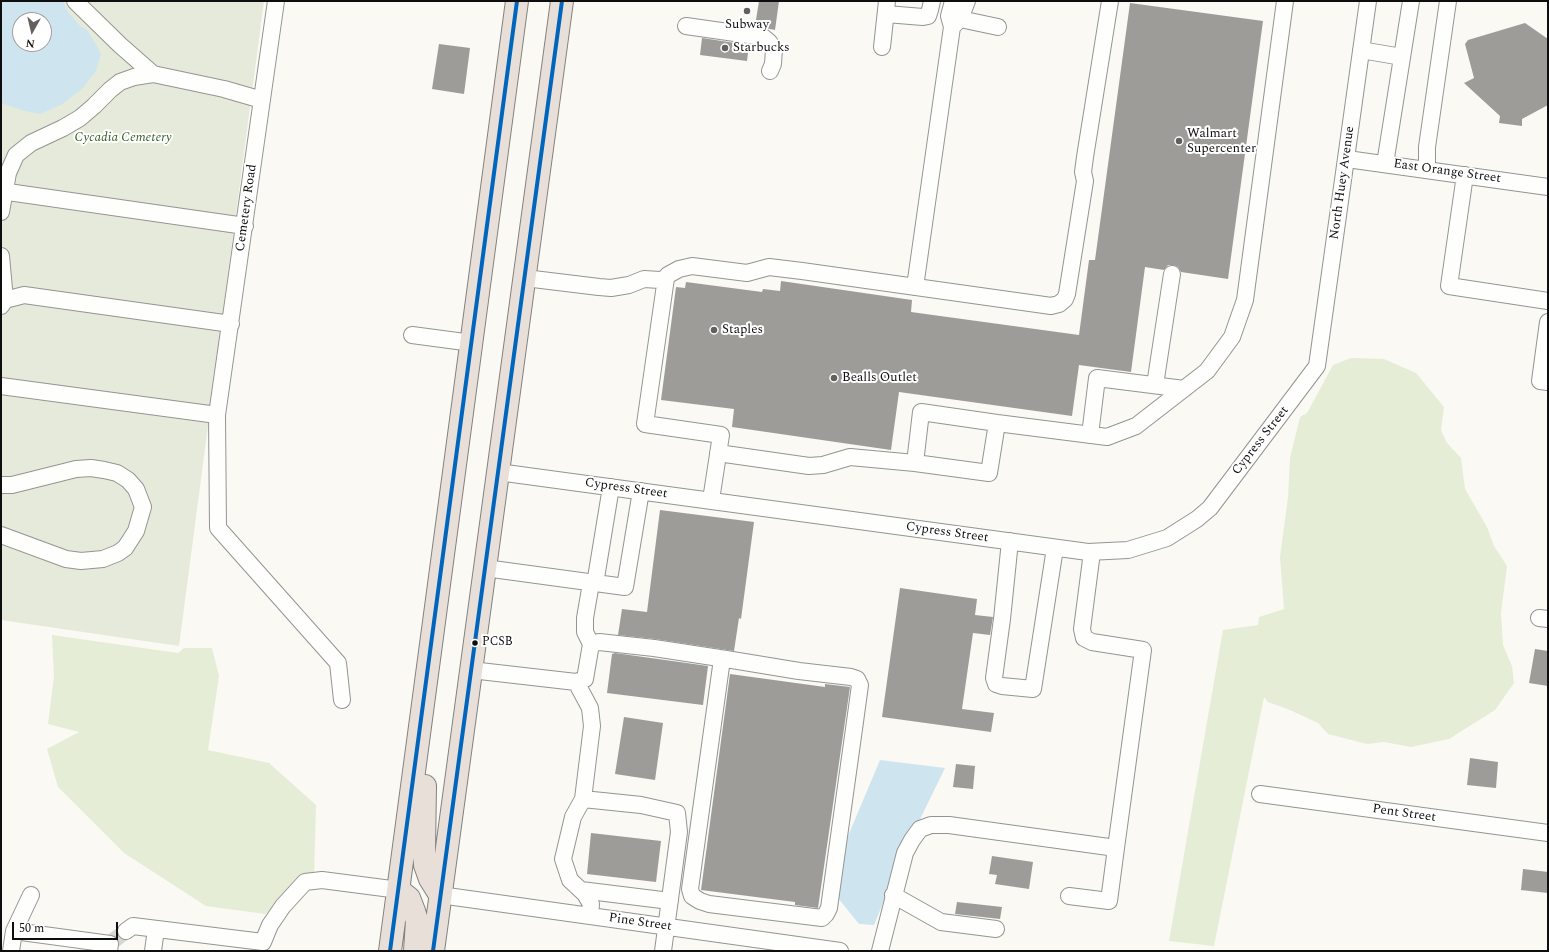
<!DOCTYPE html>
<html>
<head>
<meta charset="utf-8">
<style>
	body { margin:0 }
	#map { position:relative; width:1549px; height:952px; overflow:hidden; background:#faf9f4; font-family:Spectral,serif }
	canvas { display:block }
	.frame { position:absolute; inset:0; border:2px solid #0e0e0e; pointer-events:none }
	.north { position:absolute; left:12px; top:12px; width:40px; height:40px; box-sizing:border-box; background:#fff; border:1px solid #9f9f9f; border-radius:50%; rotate:188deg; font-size:11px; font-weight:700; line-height:16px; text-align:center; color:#0e0e0e }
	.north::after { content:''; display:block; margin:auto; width:14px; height:18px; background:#61605e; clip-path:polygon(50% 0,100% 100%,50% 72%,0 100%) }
	.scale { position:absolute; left:12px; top:922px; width:106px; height:18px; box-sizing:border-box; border:2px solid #0e0e0e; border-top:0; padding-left:5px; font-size:12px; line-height:14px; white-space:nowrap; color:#0e0e0e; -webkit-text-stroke:3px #fff; paint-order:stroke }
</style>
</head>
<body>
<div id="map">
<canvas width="1549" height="952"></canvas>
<div class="frame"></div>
<div class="north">N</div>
<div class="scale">50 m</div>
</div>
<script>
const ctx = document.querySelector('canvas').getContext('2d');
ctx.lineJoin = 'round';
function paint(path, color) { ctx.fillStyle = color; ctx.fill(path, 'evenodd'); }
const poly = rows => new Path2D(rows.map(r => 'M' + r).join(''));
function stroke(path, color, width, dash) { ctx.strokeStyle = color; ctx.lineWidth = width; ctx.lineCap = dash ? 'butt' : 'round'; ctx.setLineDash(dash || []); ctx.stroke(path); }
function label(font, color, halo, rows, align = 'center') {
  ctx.font = font + ' Spectral,serif'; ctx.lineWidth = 4; ctx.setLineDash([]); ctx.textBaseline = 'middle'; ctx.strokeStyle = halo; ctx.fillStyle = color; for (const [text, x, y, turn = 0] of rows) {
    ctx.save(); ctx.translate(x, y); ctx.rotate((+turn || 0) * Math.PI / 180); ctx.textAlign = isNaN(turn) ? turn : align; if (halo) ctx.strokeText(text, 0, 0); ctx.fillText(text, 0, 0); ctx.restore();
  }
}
const green = poly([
	[1351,358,1384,359,1416,373,1444,407,1441,430,1447,443,1461,458,1465,489,1487,527,1494,546,1507,566,1501,613,1503,645,1512,666,1514,683,1495,710,1449,739,1411,747,1384,742,1367,744,1328,734,1318,723,1290,710,1268,702,1264,697,1214,946,1169,941,1223,630,1258,625,1259,617,1284,609,1280,557,1288,497,1290,458,1300,417,1307,413,1333,365],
	[52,635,178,653,184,648,212,648,219,676,208,750,269,763,316,805,314,877,265,914,206,906,124,853,58,787,47,749,79,732,48,724,54,676]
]);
const cemetery = poly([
	[1,1,264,1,179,646,1,620],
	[20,20,44,20,44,44,20,44]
]);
const water = poly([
	[1,1,63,1,68,12,80,26,87,30,97,46,101,54,96,71,82,89,61,105,40,114,24,111,1,103],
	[20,20,44,20,44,44,20,44],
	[880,760,945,768,905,850,874,925,859,924,833,892,848,836]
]);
const building = poly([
	[759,1,779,1,775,30,755,26],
	[1130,3,1263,21,1228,279,1181,272,1178,267,1173,265,1168,265,1164,270,1145,267,1131,372,1079,365,1072,416,899,392,891,450,732,427,734,409,661,400,676,287,685,288,686,282,762,292,763,289,780,291,781,281,912,300,911,312,1079,335,1089,260,1095,260],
	[1525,23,1548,39,1548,105,1522,119,1522,126,1499,123,1500,116,1464,83,1474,78,1465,44,1468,40],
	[702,38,749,45,747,61,700,55],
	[439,44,470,48,464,94,432,89],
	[660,510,754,522,741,619,739,618,734,651,655,639,618,635,622,609,647,612],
	[900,588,977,599,975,615,993,617,990,635,973,633,962,709,994,713,991,732,882,717],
	[1535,649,1548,651,1548,686,1529,683],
	[615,653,708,666,703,705,607,693,612,654],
	[730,674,825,687,825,684,850,687,818,908,795,905,795,902,701,890],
	[624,717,663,723,655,780,615,774],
	[1470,758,1498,762,1496,788,1467,785],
	[956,764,975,766,973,789,953,787],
	[591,833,661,841,656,882,587,874],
	[992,856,1033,862,1029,889,995,884,997,875,989,874],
	[1523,869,1548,872,1548,893,1521,890],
	[957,902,1002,907,1000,919,955,914]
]);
const minorTunnel = poly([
	[113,941,126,931]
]);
const minor = poly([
	[75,1,120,45,153,74],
	[276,1,217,415,218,528,338,663,342,700],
	[886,14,923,17,928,16,930,10,932,1],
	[960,19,998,27],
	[686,26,763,37,769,42,774,49,773,64,770,71],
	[953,26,960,19,967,1],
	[882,47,887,1],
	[1361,50,1402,57],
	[1347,159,1548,187],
	[1385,164,1411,1],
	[1427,170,1427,147,1448,1],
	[1465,175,1449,286,1548,301],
	[1,191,245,226],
	[1,212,8,173,16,155,31,143,63,128,80,118,94,106,110,90,120,82,134,77,153,74,224,89,262,100],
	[1,256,5,300],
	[525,278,599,287,611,288,629,285,644,279,660,280,666,278,668,275,679,269,692,266,747,273,769,267,802,271,1037,304,1051,306,1059,304,1065,299,1067,294,1085,181,1083,172,1085,157,1110,1],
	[666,278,645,424,721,435,711,500],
	[915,287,952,27,949,16,953,1],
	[1,306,5,300,24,295,231,324],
	[1548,322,1540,381,1548,382],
	[412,335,472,343],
	[1155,385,1172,274],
	[1,386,217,415],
	[1090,435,1097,378,1184,389],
	[718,453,809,466,823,465,850,457,915,463,921,412,997,423,1107,437,1136,426,1207,371,1232,337,1245,300,1285,1],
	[915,463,989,473,997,423],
	[498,472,1088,552,1128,550,1167,538,1197,519,1210,508,1317,366,1368,1],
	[1,485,12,485,76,469,91,468,104,470,117,473,128,480,136,489,143,507,136,531,129,542,125,548,118,553,103,559,81,561,66,559,1,535],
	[1010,541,1002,619,994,678,996,684,1002,686,1033,689,1055,548],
	[485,568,625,587,641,491],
	[591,583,585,618,585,632,591,644],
	[595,584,611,487],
	[1539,618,1548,619],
	[471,670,576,682,585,679,591,644,599,642,654,648,726,659,799,671,851,677,857,679,860,685,854,729,829,908,826,914,822,918,709,904,700,901,692,896,690,889,722,659],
	[576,682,590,708,592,726,583,799,573,817,563,859,570,880,585,894,591,904,590,916],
	[1260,794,1548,833],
	[583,799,641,805,677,813,679,832,663,951],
	[581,890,670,901],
	[440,895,840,951],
	[893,895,941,922,996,929],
	[1069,896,1109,901,1116,848],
	[14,931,110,944,109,951],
	[126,931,133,926,263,942,270,925,283,906,305,882,322,880,399,890],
	[11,951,14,931,31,895],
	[153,951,156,929],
	[880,951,905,853,912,840,920,829,931,825,949,825,1116,848,1143,650,1092,642,1084,638,1082,629,1092,552]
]);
const highway = poly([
	[425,786,424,851,425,865,430,879,440,895],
	[399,890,409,898,414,911,417,921,415,951],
	[390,951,517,1],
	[433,951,562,1]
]);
const bus1 = poly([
	[390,951,517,1],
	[433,951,562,1]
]);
const markers = [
	[747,11,4,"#61605e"],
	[725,48,4,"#61605e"],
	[1179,141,4,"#61605e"],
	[714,330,4,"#61605e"],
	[834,378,4,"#61605e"],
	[475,643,3.5,"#0e0e0e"]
];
const busNames = [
	["PCSB",482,643]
];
const poiNames = [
	["Subway",747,25,"center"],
	["Starbucks",733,48],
	["Walmart",1187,134],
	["Supercenter",1187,149],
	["Staples",722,330],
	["Bealls Outlet",842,378]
];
const parkNames = [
	["Cycadia Cemetery",123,138]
];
const streetNames = [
	["East Orange Street",1447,172,8],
	["North Huey Avenue",1343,183,-82],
	["Cemetery Road",247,208,-82],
	["Cypress Street",1261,441,-52],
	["Cypress Street",626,489,8],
	["Cypress Street",947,533,8],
	["Pent Street",1404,814,8],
	["Pine Street",640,923,8]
];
paint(green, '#e5edd6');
paint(cemetery, '#e6eada');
paint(water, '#cee5f0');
paint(building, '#9e9c99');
stroke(minorTunnel, '#d7d6d2', 16, [16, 8]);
stroke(minor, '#949492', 18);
stroke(highway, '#82817f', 24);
stroke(minor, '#fefefd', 16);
stroke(highway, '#e7dfd8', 22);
stroke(bus1, '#0065bd', 4);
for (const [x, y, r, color] of markers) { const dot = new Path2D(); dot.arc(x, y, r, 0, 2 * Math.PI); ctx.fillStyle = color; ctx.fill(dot); stroke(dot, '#fff', 1.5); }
label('12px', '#0e0e0e', '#fff', busNames, 'left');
label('13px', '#0e0e0e', '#fff', poiNames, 'left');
label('italic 13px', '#335f26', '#fff', parkNames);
label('13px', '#0e0e0e', '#fff', streetNames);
</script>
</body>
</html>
